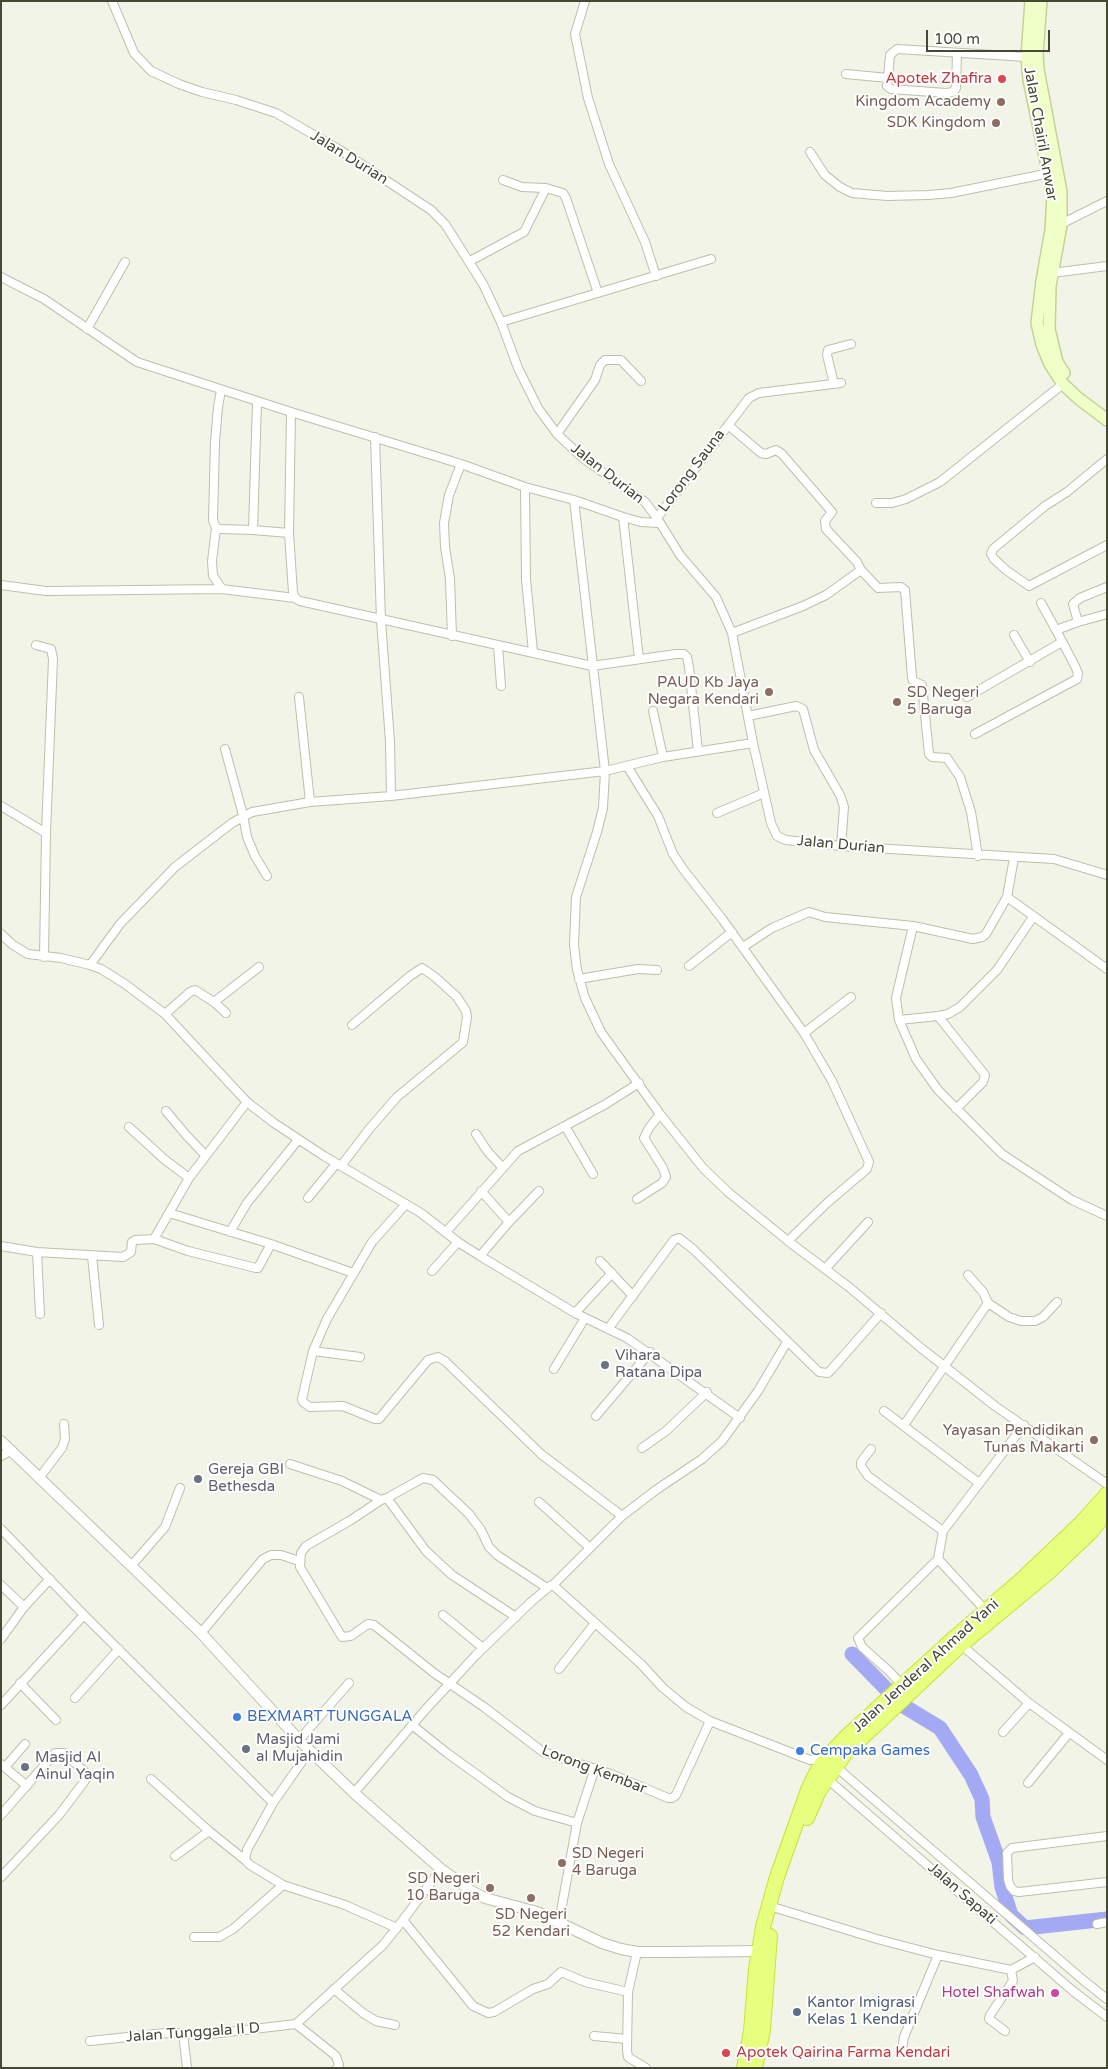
<!DOCTYPE html>
<html>
<head>
<meta charset="utf-8">
<style>
	body { margin:0 }
	#map { position:relative; width:1108px; height:2069px; overflow:hidden; background:#f2f4e8; font-family:"Varela Round",sans-serif }
	canvas { display:block }
	.frame { position:absolute; inset:0; border:2px solid #464836; pointer-events:none }
	.scale { position:absolute; left:926px; top:30px; width:124px; height:22px; box-sizing:border-box; border:2px solid #464836; border-top:0; padding-left:6px; font-size:15px; line-height:18px; white-space:nowrap; color:#464836; -webkit-text-stroke:4px #fff; paint-order:stroke }
</style>
</head>
<body>
<div id="map">
<canvas width="1108" height="2069"></canvas>
<div class="frame"></div>
<div class="scale">100 m</div>
</div>
<script>
const ctx = document.querySelector('canvas').getContext('2d');
ctx.lineJoin = 'round';
const poly = rows => new Path2D(rows.map(r => 'M' + r).join(''));
function stroke(path, color, width, dash) { ctx.strokeStyle = color; ctx.lineWidth = width; ctx.lineCap = dash ? 'butt' : 'round'; ctx.setLineDash(dash || []); ctx.stroke(path); }
function label(font, color, halo, rows, align = 'center') {
  ctx.font = font + ' "Varela Round",sans-serif'; ctx.lineWidth = 4; ctx.setLineDash([]); ctx.textBaseline = 'middle'; ctx.strokeStyle = halo; ctx.fillStyle = color; for (const [text, x, y, turn = 0] of rows) {
    ctx.save(); ctx.translate(x, y); ctx.rotate((+turn || 0) * Math.PI / 180); ctx.textAlign = isNaN(turn) ? turn : align; if (halo) ctx.strokeText(text, 0, 0); ctx.fillText(text, 0, 0); ctx.restore();
  }
}
const river = poly([
	[852,1654,902,1705,940,1728,971,1775,982,1799,983,1817,999,1862,1002,1887,1011,1915,1025,1928,1107,1919]
]);
const minor = poly([
	[112,1,134,53,151,71,179,84,202,92,236,100,276,113,340,150,431,210,445,224,483,284,501,322,518,368,538,408,557,434,584,459,645,502,657,518,680,555,716,597,732,633,753,743,771,823,777,836,786,840,841,846,1054,859,1107,875],
	[585,1,575,34,588,98,609,164,645,242,656,276],
	[846,74,888,78,887,86,891,89,946,93,953,92,956,88,957,53],
	[888,78,890,55,897,49,1027,57],
	[810,152,825,175,840,187,852,193,887,196,928,195,951,193,1050,173],
	[546,188,563,193,566,198,598,293],
	[1059,225,1107,201],
	[470,261,524,232,546,188,522,187,503,180],
	[1052,273,1107,266],
	[1,277,44,299,137,362,291,412,461,464,525,487,574,500,605,771,603,808,597,832,576,897,574,945,577,970,585,998,601,1032,660,1114,703,1168,728,1192,788,1241,849,1287,921,1348,995,1406,1107,1484],
	[501,322,711,259],
	[87,329,125,262],
	[834,384,827,355,828,350,851,344],
	[221,390,218,407,215,442,213,520,216,528,221,529,253,530],
	[257,402,253,530,289,533,291,412],
	[728,425,761,453,766,454,776,450,782,454,832,512,825,521,826,529,857,562,861,570,826,595,803,606,732,633],
	[557,434,595,380,600,365,605,360,621,360,641,381],
	[375,437,381,620,390,742,391,796],
	[1107,459,1067,492,1045,506,993,549,991,554,994,559,1006,570,1029,586,1107,545],
	[525,487,526,579,533,652],
	[574,500,623,517],
	[876,503,892,503,906,499,940,482,1063,384],
	[657,518,749,398,759,393,841,383],
	[216,528,212,561,213,576,222,589],
	[289,533,293,593,295,598,300,601,592,666,676,654,684,654,687,657,689,667,698,751],
	[861,570,878,588,901,587,905,590,912,677,913,681,922,685,929,754,932,757,947,758,960,777,971,812,978,856],
	[1,585,46,591,222,589,295,598],
	[1107,587,1080,598,1073,604,1078,622,1107,614],
	[1041,603,1056,630],
	[1014,635,1030,662],
	[452,636,450,579,445,547,444,523,449,495,461,464],
	[36,645,51,649,53,659,46,833,44,957],
	[498,646,501,686],
	[639,659,623,517,641,522,659,523],
	[299,697,310,802],
	[967,697,1062,642],
	[653,711,663,757],
	[748,716,796,706,803,709,814,750,840,795,844,807,841,846],
	[975,734,1077,679,1078,673,1075,666,1056,630,1078,622],
	[225,749,243,815,247,837,255,856,267,876],
	[627,766,658,816,673,854,683,869,723,920,804,1033,832,1081,869,1162,867,1169,827,1203,788,1241],
	[1,806,46,833],
	[717,813,764,793],
	[1007,897,1107,969],
	[913,926,896,998,899,1020,916,1059,938,1090,1002,1154,1072,1200,1107,1216],
	[1,934,13,945,28,954,61,958,90,965,101,969,125,984,165,1014,247,1102,274,1123,324,1156,421,1213,458,1242,480,1256,575,1313,627,1338,740,1418],
	[743,947,772,928,809,912,825,917,913,926,973,939,982,937,986,934,1007,897,1014,858],
	[90,965,120,924,175,867,232,823,252,812,310,802,391,796,605,771,663,757,753,743],
	[689,966,732,932],
	[579,979,638,969,657,970],
	[214,1002,259,967],
	[165,1014,190,992,195,990,214,1002,226,1013],
	[938,1016,985,1075,983,1082,956,1109],
	[899,1020,938,1016,948,1014,960,1007,997,970,1033,917],
	[804,1033,851,997],
	[166,1111,187,1136,205,1155],
	[565,1126,593,1174],
	[129,1127,164,1159,189,1178],
	[476,1134,488,1152,502,1167],
	[341,1166,370,1128,397,1097,461,1044,463,1042,467,1017,466,1011,457,997,435,977,422,968,410,976,352,1025],
	[481,1191,509,1222],
	[308,1198,336,1164],
	[637,1199,662,1183,666,1177,663,1168,644,1138,649,1128,660,1114],
	[406,1204,372,1242,327,1319,313,1351,302,1399,303,1402,310,1407,343,1406,375,1419,379,1419,428,1360,438,1357,445,1361,541,1454,622,1516,656,1490,702,1459,722,1441,758,1391,787,1342],
	[230,1232,247,1203,298,1140],
	[446,1232,518,1151,606,1104,639,1083],
	[154,1239,189,1178,247,1102],
	[271,1244,353,1273],
	[1,1246,37,1252,123,1257,131,1252,132,1242,135,1240,154,1239,188,1251,256,1268,258,1268,271,1244,169,1213],
	[37,1252,40,1314],
	[92,1256,99,1325],
	[480,1256,509,1222,539,1191],
	[600,1261,633,1296],
	[825,1269,868,1222],
	[432,1271,458,1242],
	[968,1275,983,1292,988,1303],
	[575,1313,612,1273],
	[608,1329,668,1248,674,1240,679,1238,693,1249,819,1372,828,1373,831,1370,881,1313],
	[313,1351,360,1357],
	[554,1369,585,1318],
	[884,1411,979,1483],
	[596,1416,650,1352],
	[904,1425,988,1303,1009,1317,1021,1321,1035,1321,1043,1317,1057,1302],
	[642,1448,666,1431,707,1392],
	[871,1449,861,1462,861,1466,868,1476,943,1531],
	[1,1456,12,1450],
	[290,1464,342,1481,381,1500,387,1498,423,1478,433,1480,469,1514,481,1530,489,1547,497,1555,547,1588],
	[39,1478,62,1448,65,1439,64,1424],
	[387,1498,426,1551,452,1575,516,1617],
	[381,1500,351,1520,306,1546,301,1553,300,1567,342,1637,351,1636,368,1624,374,1625,434,1673,484,1707,543,1752,611,1774,668,1798,672,1798,676,1795,710,1721],
	[539,1502,589,1547],
	[622,1516,553,1585,641,1664,663,1688,686,1707,710,1721,810,1760,826,1758],
	[1,1529,84,1615,273,1803],
	[938,1559,943,1531,1024,1425],
	[938,1559,986,1611],
	[132,1565,165,1527,180,1488],
	[1,1585,24,1607],
	[443,1615,483,1648],
	[201,1633,263,1559,271,1555,281,1555,299,1561],
	[1,1639,24,1607,50,1579],
	[959,1643,1029,1703,1107,1760],
	[559,1669,595,1623],
	[20,1683,56,1720],
	[903,1686,889,1671,862,1647,858,1638,938,1559],
	[75,1698,119,1649],
	[1,1705,84,1615],
	[412,1725,447,1753,508,1797,535,1811,577,1823],
	[1003,1732,1029,1703],
	[299,1740,349,1683],
	[310,1750,273,1803,247,1850,245,1860,250,1865,283,1885,345,1905,397,1928],
	[1,1764,27,1786],
	[6,1766,25,1744],
	[835,1766,1083,1980,1107,1999],
	[825,1777,1073,1991,1107,2017],
	[151,1779,209,1831,245,1860],
	[1028,1783,1069,1733],
	[354,1793,426,1709,476,1655,531,1602,550,1586],
	[1,1815,55,1753,64,1753,86,1773,87,1777,84,1782,59,1815,1,1877],
	[1107,1836,1012,1848,1007,1853,1008,1879,1010,1886,1014,1891,1019,1892,1107,1882],
	[175,1856,209,1831],
	[776,1908,877,1939,938,1955,904,2037,902,2050],
	[403,1920,441,1869],
	[559,1922,577,1823,595,1768],
	[1097,1924,1107,1922],
	[194,1937,219,1937,233,1929,283,1885],
	[637,1952,628,1992,627,2050,628,2057,646,2068],
	[938,1955,1011,1970,1013,1981,990,2015,989,2019,1005,2031],
	[1011,1970,1035,1957],
	[334,1989,363,2013,376,2021,395,2025],
	[183,2033,187,2068],
	[594,2036,627,2039],
	[90,2041,165,2033,211,2034,296,2024],
	[337,2068,339,2065,336,2056,296,2024,383,1945,403,1920,473,2006,488,2013,494,2012,533,1989,548,1984,561,1972,585,1982,628,1992]
]);
const tertiary = poly([
	[1,1441,201,1633,299,1740,354,1793,441,1869,473,1892,485,1898,537,1912,602,1943,621,1949,637,1952,669,1952,764,1951]
]);
const secondary = poly([
	[1031,1,1027,57,1029,80,1053,195,1051,230,1042,281,1037,323,1042,345,1050,364,1063,384,1078,398,1107,420],
	[1041,1,1037,54,1038,69,1061,192,1061,225,1050,286,1049,329,1057,362,1064,373]
]);
const trunk = poly([
	[807,1818,819,1791,845,1754,961,1645,1049,1572,1090,1533,1107,1512],
	[744,2068,751,2031,756,1969,763,1927,777,1877,808,1790,817,1771,826,1758,846,1737,954,1638,1021,1580,1081,1523,1107,1494],
	[755,2068,763,2030,770,1936]
]);
const markers = [
	[1002,79,5,"#e0444e"],
	[1001,102,5,"#8d6e63"],
	[996,123,5,"#8d6e63"],
	[769,692,5,"#8d6e63"],
	[897,702,5,"#8d6e63"],
	[605,1365,5,"#6b7280"],
	[1094,1440,5,"#8d6e63"],
	[198,1479,5,"#6b7280"],
	[237,1717,5,"#3f7fe0"],
	[246,1749,5,"#6b7280"],
	[800,1751,5,"#3f7fe0"],
	[25,1767,5,"#6b7280"],
	[562,1863,5,"#8d6e63"],
	[490,1888,5,"#8d6e63"],
	[531,1898,5,"#8d6e63"],
	[1055,1993,5,"#d1479c"],
	[797,2012,5,"#5c6f8a"],
	[726,2053,5,"#e0444e"]
];
const healthNames = [
	["Apotek Zhafira",992,79],
	["Apotek Qairina Farma Kendari",736,2053,"left"]
];
const educationNames = [
	["Kingdom Academy",991,102],
	["SDK Kingdom",986,123],
	["PAUD Kb Jaya",759,683],
	["Negara Kendari",759,700],
	["SD Negeri",907,693,"left"],
	["5 Baruga",907,710,"left"],
	["Yayasan Pendidikan",1084,1431],
	["Tunas Makarti",1084,1448],
	["SD Negeri",572,1854,"left"],
	["4 Baruga",572,1871,"left"],
	["SD Negeri",480,1879],
	["10 Baruga",480,1896],
	["SD Negeri",531,1915,"center"],
	["52 Kendari",531,1932,"center"]
];
const streetNames = [
	["Jalan Chairil Anwar",1040,134,80],
	["Jalan Durian",349,158,32],
	["Lorong Sauna",692,471,-53],
	["Jalan Durian",607,474,38],
	["Jalan Durian",841,845,5],
	["Jalan Jenderal Ahmad Yani",926,1666,-42],
	["Lorong Kembar",594,1770,21],
	["Jalan Sapati",962,1894,41],
	["Jalan Tunggala II D",193,2033,-4]
];
const worshipNames = [
	["Vihara",615,1356],
	["Ratana Dipa",615,1373],
	["Gereja GBI",208,1470],
	["Bethesda",208,1487],
	["Masjid Jami",256,1740],
	["al Mujahidin",256,1757],
	["Masjid Al",35,1758],
	["Ainul Yaqin",35,1775]
];
const shopNames = [
	["BEXMART TUNGGALA",247,1717],
	["Cempaka Games",810,1751]
];
const hotelNames = [
	["Hotel Shafwah",1045,1993]
];
const serviceNames = [
	["Kantor Imigrasi",807,2003],
	["Kelas 1 Kendari",807,2020]
];
stroke(river, '#a3a9f3', 15);
stroke(minor, '#bcc0aa', 10);
stroke(tertiary, '#bcc0aa', 12);
stroke(secondary, '#c3d394', 14);
stroke(trunk, '#c9e234', 16);
stroke(minor, '#fff', 8);
stroke(tertiary, '#fff', 10);
stroke(secondary, '#f0ffc7', 11);
stroke(trunk, '#e6ff7f', 14);
for (const [x, y, r, color] of markers) { const dot = new Path2D(); dot.arc(x, y, r, 0, 2 * Math.PI); ctx.fillStyle = color; ctx.fill(dot); stroke(dot, '#fff', 2); }
label('15px', '#be3a42', '#fff', healthNames, 'right');
label('15px', '#785e54', '#fff', educationNames, 'right');
label('15px', '#464836', '#fff', streetNames);
label('15px', '#5b616d', '#fff', worshipNames, 'left');
label('15px', '#366cbe', '#fff', shopNames, 'left');
label('15px', '#b23c85', '#fff', hotelNames, 'right');
label('15px', '#4e5e75', '#fff', serviceNames, 'left');
</script>
</body>
</html>
